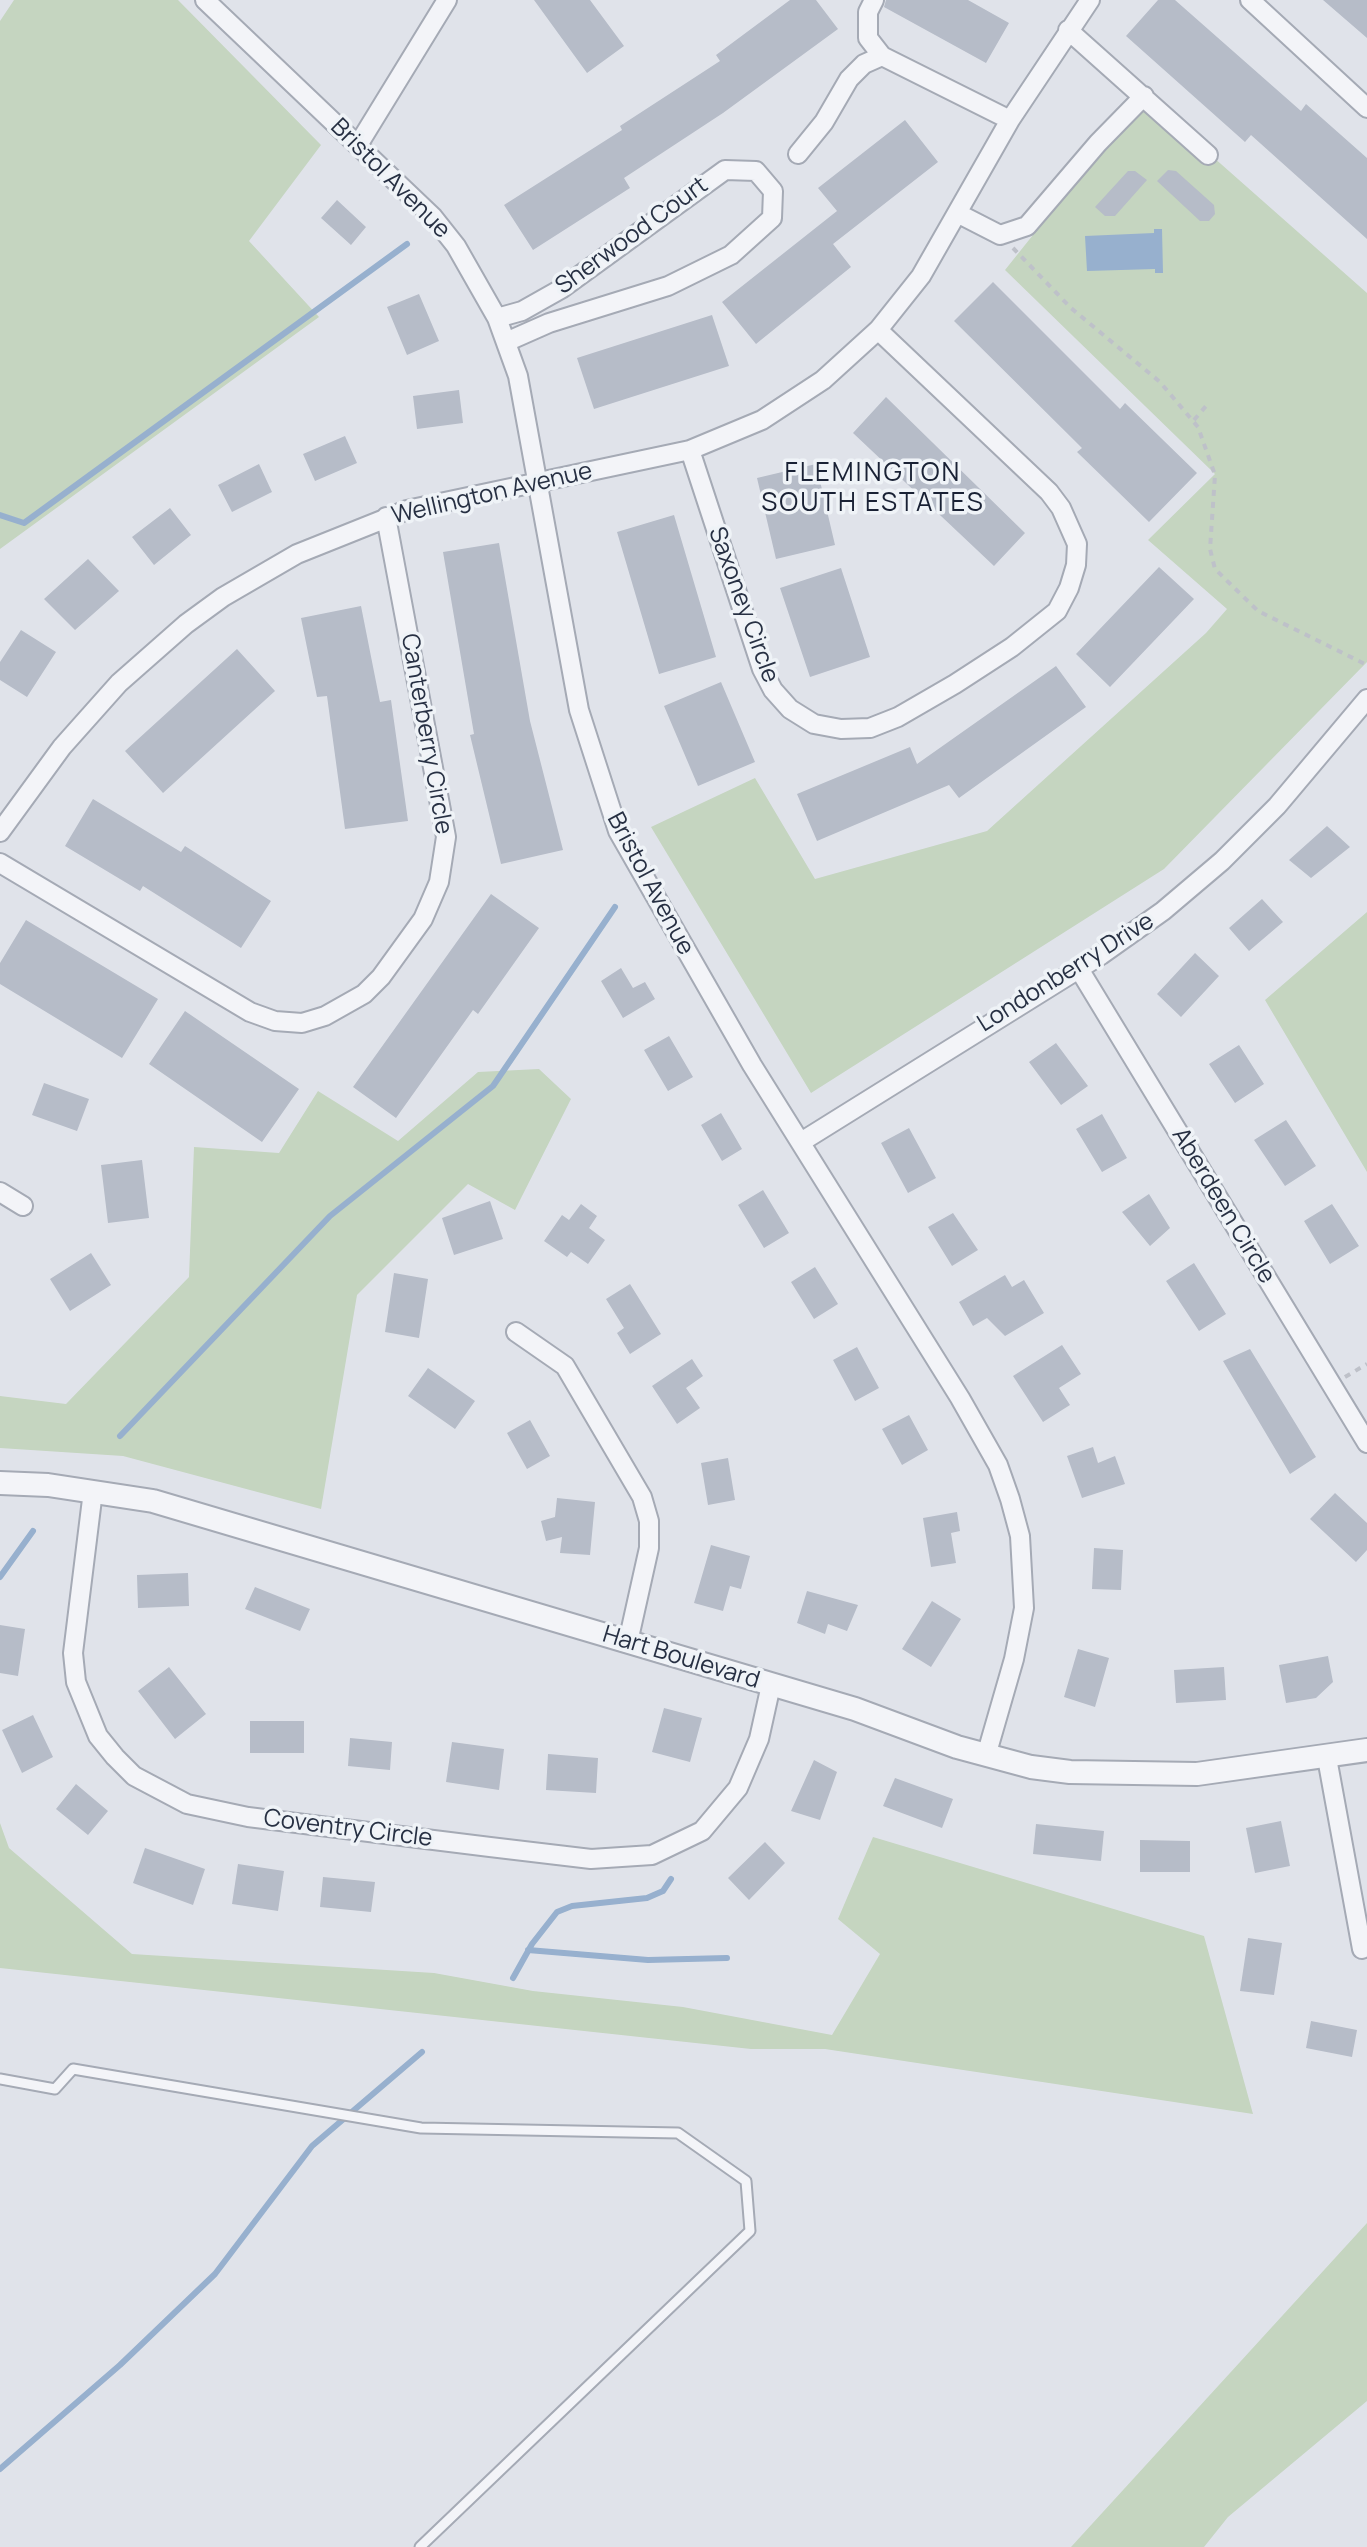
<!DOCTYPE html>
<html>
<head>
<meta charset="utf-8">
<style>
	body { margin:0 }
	canvas { display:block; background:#e0e3ea }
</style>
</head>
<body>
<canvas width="1367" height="2547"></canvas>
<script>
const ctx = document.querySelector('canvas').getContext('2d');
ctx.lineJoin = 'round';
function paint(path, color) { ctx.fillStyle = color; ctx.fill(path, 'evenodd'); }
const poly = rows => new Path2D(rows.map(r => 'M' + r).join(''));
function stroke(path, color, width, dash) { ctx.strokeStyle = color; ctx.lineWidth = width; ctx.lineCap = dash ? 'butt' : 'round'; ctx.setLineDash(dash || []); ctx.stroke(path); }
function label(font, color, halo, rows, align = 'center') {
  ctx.font = font + ' Manrope,sans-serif'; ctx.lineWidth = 7; ctx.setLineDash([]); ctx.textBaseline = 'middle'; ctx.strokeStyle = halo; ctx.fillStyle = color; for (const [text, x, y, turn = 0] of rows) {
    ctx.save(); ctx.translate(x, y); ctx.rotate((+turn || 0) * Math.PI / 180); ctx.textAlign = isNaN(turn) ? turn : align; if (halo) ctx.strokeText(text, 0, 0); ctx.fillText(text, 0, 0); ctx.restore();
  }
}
const green = poly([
	[14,0,178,0,321,145,249,241,319,317,0,549,0,21],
	[1144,96,1367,293,1367,662,1164,869,811,1093,651,827,755,778,815,879,987,831,1206,633,1227,609,1148,540,1215,474,1005,270],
	[1367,912,1367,1172,1265,1000],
	[539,1069,571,1099,515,1210,468,1184,357,1295,321,1509,123,1456,0,1448,0,1396,66,1404,189,1277,194,1147,279,1153,318,1091,398,1141,478,1072],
	[0,1823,9,1848,132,1954,434,1973,533,1991,683,2007,832,2035,880,1954,838,1919,873,1837,1204,1936,1253,2114,825,2049,751,2049,0,1968],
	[1367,2223,1367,2401,1228,2517,1204,2547,1071,2547]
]);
const water = poly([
	[1154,229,1162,229,1163,273,1155,273,1155,269,1087,271,1085,236,1154,233]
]);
const stream = poly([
	[0,515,24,523,407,244],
	[120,1436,330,1216,493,1086,615,907],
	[0,1577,33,1531],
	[528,1950,648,1960,727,1958],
	[513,1978,532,1944,557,1912,572,1906,647,1898,663,1891,671,1879],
	[0,2469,120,2365,215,2274,312,2146,422,2052]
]);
const building = poly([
	[534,0,590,0,624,46,587,73],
	[790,0,816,0,838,29,723,113,624,178,630,188,533,250,504,205,622,130,620,126,720,61,716,55],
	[886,0,968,0,1009,23,986,63,884,7],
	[1158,0,1175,0,1301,111,1306,104,1367,158,1367,239,1251,135,1245,142,1126,36],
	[1323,0,1367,0,1367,38],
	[905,120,938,162,833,244,851,267,756,344,722,302,837,211,818,188],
	[1168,170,1176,171,1214,205,1215,214,1209,221,1200,221,1157,181],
	[1128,171,1135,171,1147,180,1115,216,1105,216,1095,207],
	[337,200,366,227,351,245,321,218],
	[993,282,1120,409,1125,403,1197,473,1149,522,1077,452,1082,448,954,321],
	[419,294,439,341,407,355,387,307],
	[712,315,729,366,594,409,577,358],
	[459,390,463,423,417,429,413,396],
	[886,397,1025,533,994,566,853,433],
	[345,436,357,463,315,481,303,454],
	[259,464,272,492,232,512,218,485],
	[816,464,835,545,776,559,757,478],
	[170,508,191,535,154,565,132,537],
	[674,515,716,657,659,674,617,532],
	[499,543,530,721,563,850,501,864,470,735,474,734,443,552],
	[88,559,119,591,75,630,44,599],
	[1159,567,1194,599,1110,687,1076,654],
	[841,568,870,657,810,677,780,588],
	[361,606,380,702,391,700,408,821,345,829,327,696,317,697,301,618],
	[21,630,56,652,27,697,0,680,0,662],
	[237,649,275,691,163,793,125,751],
	[1056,666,1086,707,959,798,949,785,817,841,797,794,910,747,917,764],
	[721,682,755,762,698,786,664,706],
	[93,799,181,852,185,846,271,901,241,948,143,886,140,891,65,846],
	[1327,826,1350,847,1311,878,1289,860],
	[491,894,539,928,478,1014,473,1010,396,1118,353,1087],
	[1262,899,1283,922,1249,951,1229,928],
	[26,920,158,999,122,1058,0,984,0,963],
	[1195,953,1219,976,1181,1017,1157,994],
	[621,968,633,988,645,982,655,999,623,1018,601,981],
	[185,1011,299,1089,262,1142,149,1064],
	[669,1036,693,1077,668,1091,644,1050],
	[1056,1043,1088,1086,1061,1105,1029,1062],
	[1239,1045,1264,1084,1235,1103,1209,1064],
	[44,1083,89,1099,77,1131,32,1115],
	[721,1113,742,1149,722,1161,701,1125],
	[1102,1114,1127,1158,1102,1172,1076,1129],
	[1286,1120,1316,1166,1285,1186,1254,1140],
	[909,1128,936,1178,908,1193,881,1143],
	[142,1160,149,1218,108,1223,101,1165],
	[763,1190,789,1233,764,1248,738,1205],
	[1149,1194,1170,1228,1150,1246,1122,1212],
	[490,1201,503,1239,454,1255,442,1218],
	[581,1204,597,1216,589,1228,605,1240,588,1264,571,1252,567,1257,544,1241,562,1215,569,1220],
	[1332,1204,1359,1246,1330,1264,1304,1221],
	[953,1213,978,1250,952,1266,928,1227],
	[91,1253,111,1285,70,1311,50,1279],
	[1194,1263,1226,1314,1199,1331,1166,1281],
	[815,1267,838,1304,814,1319,791,1282],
	[394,1273,428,1279,419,1338,385,1332],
	[1005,1275,1012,1287,1024,1280,1044,1313,1005,1336,987,1318,973,1326,959,1302],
	[630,1284,661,1334,630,1354,617,1333,624,1328,606,1299],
	[1062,1345,1081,1374,1059,1388,1070,1405,1043,1422,1013,1376],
	[857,1347,879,1388,855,1401,833,1360],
	[1250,1349,1316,1457,1290,1474,1223,1361],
	[692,1359,703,1376,686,1388,700,1408,677,1424,652,1386],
	[428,1368,475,1401,455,1429,408,1396],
	[909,1415,928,1450,902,1465,882,1429],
	[530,1420,550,1456,527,1469,507,1433],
	[1093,1447,1098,1463,1115,1456,1125,1484,1082,1498,1067,1456],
	[728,1458,735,1500,708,1505,701,1463],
	[1335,1493,1367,1523,1367,1550,1356,1562,1310,1519],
	[557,1498,595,1502,590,1555,560,1553,562,1537,546,1541,541,1521,555,1517],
	[957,1512,960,1531,951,1533,956,1563,931,1567,923,1518],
	[711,1545,750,1556,741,1589,730,1586,723,1611,694,1603],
	[1094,1548,1123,1550,1121,1590,1092,1589],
	[188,1573,189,1606,138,1608,137,1575],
	[255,1587,310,1609,300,1631,245,1609],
	[807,1591,858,1605,847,1631,828,1624,825,1634,797,1623],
	[932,1601,961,1619,931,1667,902,1649],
	[0,1625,25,1629,18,1676,0,1673],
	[1078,1649,1109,1658,1095,1707,1064,1697],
	[1328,1656,1333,1682,1316,1698,1286,1703,1279,1665],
	[169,1667,206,1714,175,1739,138,1691],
	[1224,1667,1226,1700,1176,1703,1174,1670],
	[664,1708,702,1718,690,1762,652,1752],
	[33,1715,53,1757,22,1773,2,1730],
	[250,1721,304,1721,304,1753,250,1753],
	[350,1738,392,1742,390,1770,348,1766],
	[452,1742,504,1749,499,1790,446,1782],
	[548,1754,598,1758,596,1793,546,1790],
	[814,1760,837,1772,820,1820,791,1811],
	[895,1778,953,1799,942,1828,883,1806],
	[76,1784,108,1811,88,1835,56,1809],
	[1281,1821,1290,1866,1255,1873,1246,1828],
	[1036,1824,1104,1831,1101,1861,1033,1854],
	[1140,1840,1190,1841,1190,1872,1140,1872],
	[765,1842,785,1863,749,1900,728,1878],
	[145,1848,205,1869,193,1905,133,1883],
	[238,1864,284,1871,278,1911,232,1904],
	[323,1877,375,1882,371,1912,320,1907],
	[1248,1938,1282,1943,1274,1995,1240,1991],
	[1311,2021,1357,2030,1352,2057,1306,2048]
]);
const path = poly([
	[1013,248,1071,308,1160,382,1198,427,1215,475,1210,549,1215,569,1258,611,1367,665],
	[1194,420,1206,406],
	[1345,1377,1367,1364]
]);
const service = poly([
	[0,2079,55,2089,73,2069,421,2128,678,2133,746,2181,750,2231,420,2547]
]);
const minor = poly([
	[205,0,433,217,456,246,497,318,518,376,579,710,618,831,752,1065,960,1398,998,1465,1010,1499,1020,1536,1024,1608,1014,1659,986,1756],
	[874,0,868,12,868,38,882,56,1010,120],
	[1250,0,1367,108],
	[1068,30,1208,155],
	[358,145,447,0],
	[798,154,824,122,849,79,864,64,882,56],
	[959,214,1000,235,1027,226,1098,143,1144,96],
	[497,318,522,311,561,289,725,170,756,171,773,191,772,218,731,255,668,286,549,323,506,342],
	[690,450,762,669,773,690,790,709,814,724,841,729,870,728,898,717,955,684,1012,647,1057,611,1069,588,1076,565,1077,544,1061,508,1049,492,878,330],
	[0,832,62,747,119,683,186,624,223,597,297,554,407,510,690,450,762,420,823,380,878,330,921,276,1010,120,1090,0],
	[0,863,250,1012,275,1021,302,1023,325,1016,364,994,381,977,423,919,439,882,446,837,386,517],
	[1079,969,1367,1443],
	[801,1142,1101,955,1163,911,1222,861,1277,806,1367,699],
	[0,1192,23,1206],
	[516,1332,565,1366,642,1497,649,1521,649,1548,628,1642],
	[93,1491,73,1653,76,1682,98,1736,115,1757,134,1776,187,1804,248,1817,490,1847,591,1859,652,1855,702,1831,738,1788,759,1739,771,1685],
	[1327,1758,1362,1949]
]);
const tertiary = poly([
	[0,1483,48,1485,153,1501,855,1709,957,1747,1031,1767,1070,1772,1197,1774,1367,1750]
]);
const streetNames = [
	["Bristol Avenue",390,179,45],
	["Sherwood Court",632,236,-36],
	["Wellington Avenue",492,494,-13],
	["Saxoney Circle",743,605,70],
	["Canterberry Circle",426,734,80],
	["Bristol Avenue",650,884,62],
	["Londonberry Drive",1066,973,-32],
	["Aberdeen Circle",1223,1206,59],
	["Hart Boulevard",681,1658,17],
	["Coventry Circle",348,1829,7]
];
const neighbourhoodNames = [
	["FLEMINGTON",873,474],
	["SOUTH ESTATES",873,504]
];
paint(green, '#c5d5c0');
paint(water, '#97b0ce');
stroke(stream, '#97b0ce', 6);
paint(building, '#b6bcc8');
stroke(service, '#a5aab5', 13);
stroke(minor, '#a5aab5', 22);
stroke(tertiary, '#a5aab5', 26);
stroke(path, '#bec1c9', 4, [6, 6]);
stroke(service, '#f3f4f8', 9);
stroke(minor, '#f3f4f8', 18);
stroke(tertiary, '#f3f4f8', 22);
label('24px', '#273043', '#eff3f7', streetNames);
ctx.letterSpacing = '2px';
label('26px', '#192134', '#eff3f7', neighbourhoodNames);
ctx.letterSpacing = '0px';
</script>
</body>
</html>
